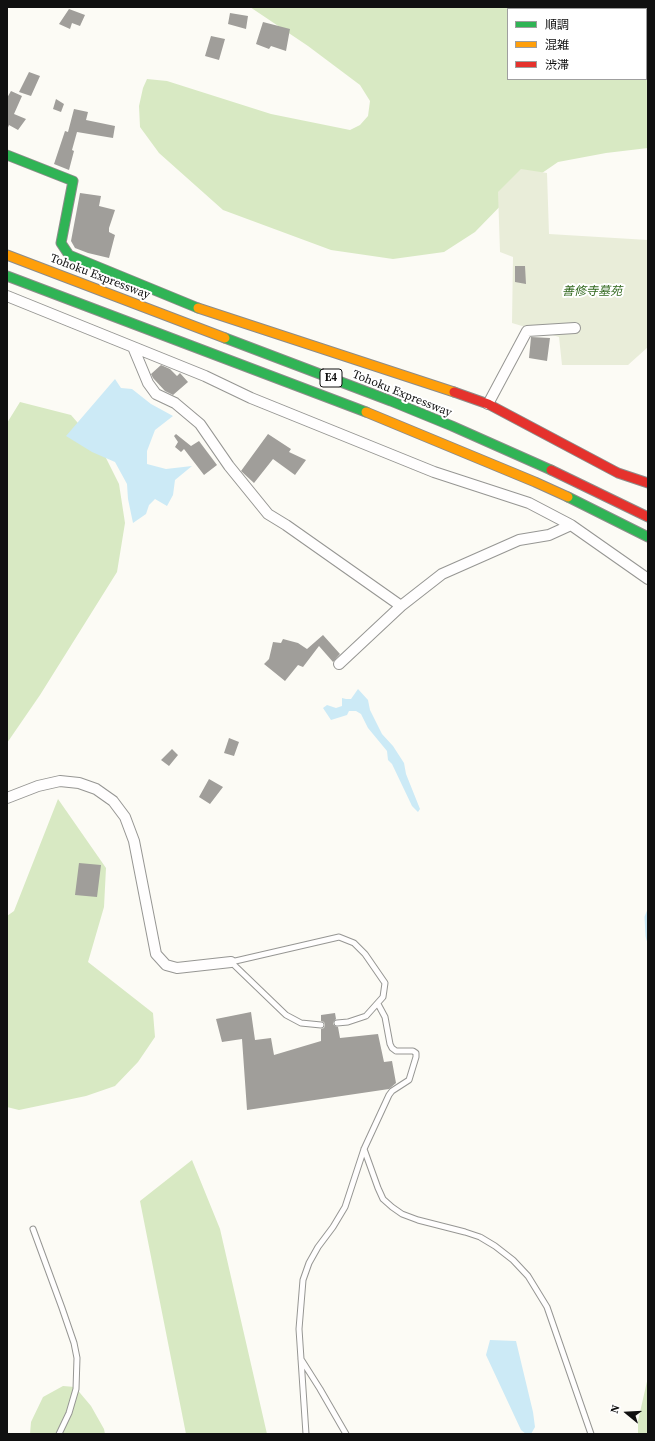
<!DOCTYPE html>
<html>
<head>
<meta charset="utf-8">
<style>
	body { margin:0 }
	#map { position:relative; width:655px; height:1441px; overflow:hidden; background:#fcfbf5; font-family:"Source Serif 4","Noto Sans JP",serif }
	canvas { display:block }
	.frame { position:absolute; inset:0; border:8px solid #101010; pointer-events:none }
	.legend { position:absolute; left:507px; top:8px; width:140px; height:72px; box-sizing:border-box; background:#fff; border:1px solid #9f9f9f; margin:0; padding:5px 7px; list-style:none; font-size:12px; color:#101010 }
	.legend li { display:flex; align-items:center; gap:8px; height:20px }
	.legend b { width:20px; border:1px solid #9f9f9f }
	.north { position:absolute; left:607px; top:1393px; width:40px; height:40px; -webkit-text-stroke:3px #fff; paint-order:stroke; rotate:288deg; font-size:11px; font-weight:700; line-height:16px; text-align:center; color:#101010 }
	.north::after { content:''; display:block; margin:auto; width:14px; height:18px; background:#101010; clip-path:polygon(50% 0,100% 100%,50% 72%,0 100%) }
</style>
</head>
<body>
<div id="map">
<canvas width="655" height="1441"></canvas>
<div class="frame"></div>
<ul class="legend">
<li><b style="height:5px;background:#30b455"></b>順調</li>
<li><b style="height:5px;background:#ff9f0a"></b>混雑</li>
<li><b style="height:5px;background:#e5322d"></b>渋滞</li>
</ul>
<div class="north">N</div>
</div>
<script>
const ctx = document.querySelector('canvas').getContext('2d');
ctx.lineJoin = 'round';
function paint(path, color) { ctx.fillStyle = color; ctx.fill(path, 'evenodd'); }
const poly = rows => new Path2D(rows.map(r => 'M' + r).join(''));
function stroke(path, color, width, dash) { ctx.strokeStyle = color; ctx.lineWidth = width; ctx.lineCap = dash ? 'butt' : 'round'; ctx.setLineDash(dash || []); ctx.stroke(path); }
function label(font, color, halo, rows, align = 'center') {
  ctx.font = font + ' "Source Serif 4","Noto Sans JP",serif'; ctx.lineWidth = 4; ctx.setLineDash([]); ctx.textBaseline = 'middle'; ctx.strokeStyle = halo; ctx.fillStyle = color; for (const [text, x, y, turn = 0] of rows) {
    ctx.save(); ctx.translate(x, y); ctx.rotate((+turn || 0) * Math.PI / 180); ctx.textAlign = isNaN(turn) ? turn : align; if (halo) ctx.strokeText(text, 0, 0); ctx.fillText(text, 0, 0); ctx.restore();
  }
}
const forest = poly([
	[250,7,648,7,648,148,606,153,558,162,513,193,475,232,444,252,393,259,331,250,223,210,159,153,140,127,139,106,143,88,147,79,167,81,271,114,350,130,360,125,368,116,370,101,360,85,308,46],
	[508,9,646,9,646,79,508,79],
	[20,402,71,415,103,452,119,484,125,523,117,572,40,695,7,743,7,423],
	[58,799,106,868,104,907,88,962,153,1013,155,1037,138,1062,115,1086,86,1096,19,1110,7,1107,7,916,14,911],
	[192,1160,220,1229,267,1434,186,1434,140,1201],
	[648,1377,648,1434,638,1434,638,1421],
	[63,1386,75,1387,91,1406,104,1429,105,1434,30,1434,31,1422,43,1397]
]);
const cemetery = poly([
	[521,169,547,173,549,234,648,240,648,347,628,365,562,365,559,337,512,323,513,257,500,252,498,192]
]);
const water = poly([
	[115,379,121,388,132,389,151,404,173,416,155,430,147,451,147,464,166,469,192,466,175,480,173,495,167,506,155,499,149,505,146,514,133,523,128,499,127,484,115,462,92,452,66,436],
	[358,689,368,700,370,710,382,734,393,746,404,763,406,774,420,809,418,812,412,806,392,764,388,760,387,751,368,728,361,714,356,711,349,711,347,715,331,720,323,708,327,705,336,708,342,706,342,698,346,699,351,699],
	[490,1340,516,1341,533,1412,535,1427,531,1434,526,1434,521,1430,486,1355]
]);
const stream = poly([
	[648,912,646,917,647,936,648,940]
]);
const building = poly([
	[69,9,85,15,80,26,72,23,70,29,59,24],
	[230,13,248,16,246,29,228,24],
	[263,22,290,29,286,51,271,46,269,49,256,44],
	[211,36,225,39,219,60,205,56],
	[29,72,40,76,31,96,19,92],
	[11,91,22,96,14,114,26,119,18,130,9,125,7,130,7,98],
	[56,99,64,104,61,112,53,109],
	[74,109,88,112,86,120,115,126,113,138,77,132,72,150,74,151,69,170,54,164,65,131,68,132],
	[80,193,101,196,99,206,115,210,109,228,109,232,115,235,109,258,88,253,75,248,71,241],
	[515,266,525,266,526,284,515,282],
	[531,337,550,338,547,361,529,358],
	[161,365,170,369,177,376,180,373,188,382,173,395,165,391,153,378,151,374],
	[176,434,191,446,199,441,217,465,204,475,184,449,181,452,175,447,178,442,174,436],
	[268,434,291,449,289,452,306,460,295,475,273,459,254,483,241,471],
	[323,635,340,654,333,662,319,646,303,667,298,665,285,681,264,664,269,659,273,642,281,643,283,639,298,643,307,649],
	[229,738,239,742,234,756,224,753],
	[172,749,178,755,169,766,161,760],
	[209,779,223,787,210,804,199,797],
	[79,863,101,865,97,897,75,895],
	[251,1012,255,1040,271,1038,274,1055,321,1041,321,1029,324,1028,325,1025,324,1022,321,1021,321,1015,335,1013,336,1019,334,1021,333,1024,335,1026,338,1027,340,1038,378,1034,384,1062,392,1061,396,1083,389,1089,247,1110,242,1039,222,1042,216,1019]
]);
const lane = poly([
	[321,1025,301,1023,286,1015,231,962,339,937,354,943,365,954,385,983,383,997,366,1016,348,1022,337,1023],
	[364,1149,378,1188,383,1199,392,1207,402,1214,418,1220,465,1232,480,1237,495,1246,513,1260,528,1276,547,1307,591,1434],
	[33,1229,62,1308,74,1343,77,1358,76,1389,69,1413,59,1434],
	[301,1359,320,1389,346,1434],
	[306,1434,299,1329,303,1280,309,1263,318,1247,333,1227,345,1207,364,1149,389,1095,392,1091,409,1080,416,1057,416,1053,413,1051,396,1051,392,1048,390,1044,385,1017,378,1004]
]);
const street = poly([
	[7,296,205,376,251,398,434,472,529,503,571,525,648,579],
	[133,347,148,383,156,394,175,403,200,424,229,466,268,514,286,525,401,606],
	[488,404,527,331,575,328],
	[339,664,401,606,442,574,519,540,549,535,571,525],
	[7,798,38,786,60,781,79,783,96,789,113,801,125,817,134,841,156,954,166,965,177,968,231,962]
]);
const fast = poly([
	[7,155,73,181,61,243,69,255,198,308],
	[7,276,366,412],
	[225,338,391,401,452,426,551,470],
	[568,497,648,537]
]);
const slow = poly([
	[7,255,225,338],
	[198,308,454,392],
	[366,412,535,482,568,497]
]);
const jam = poly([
	[454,392,488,404,618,473,648,483],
	[551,470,648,517]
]);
const shields = [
	[331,378,22]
];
const shieldNames = [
	["E4",331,378]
];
const streetNames = [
	["Tohoku Expressway",100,277,21],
	["Tohoku Expressway",402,394,22]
];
const parkNames = [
	["善修寺墓苑",592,292]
];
paint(forest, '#d8e9c3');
paint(cemetery, '#e9edd9');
paint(water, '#cceaf6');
stroke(stream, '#cceaf6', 3);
paint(building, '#a09e9a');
stroke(lane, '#969693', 7);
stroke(street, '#969693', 12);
stroke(fast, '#8d8c8a', 11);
stroke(slow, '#8d8c8a', 11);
stroke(jam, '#8d8c8a', 11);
stroke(lane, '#fffefe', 5);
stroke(street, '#fffefe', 10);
stroke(fast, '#30b455', 9);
stroke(slow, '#ff9f0a', 9);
stroke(jam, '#e5322d', 9);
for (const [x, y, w] of shields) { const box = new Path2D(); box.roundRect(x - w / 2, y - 9, w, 18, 3); ctx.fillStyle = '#fff'; ctx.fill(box); stroke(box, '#101010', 1); }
label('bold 11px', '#101010', null, shieldNames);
label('12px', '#101010', '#fff', streetNames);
label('italic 12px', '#32691f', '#fff', parkNames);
</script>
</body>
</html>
